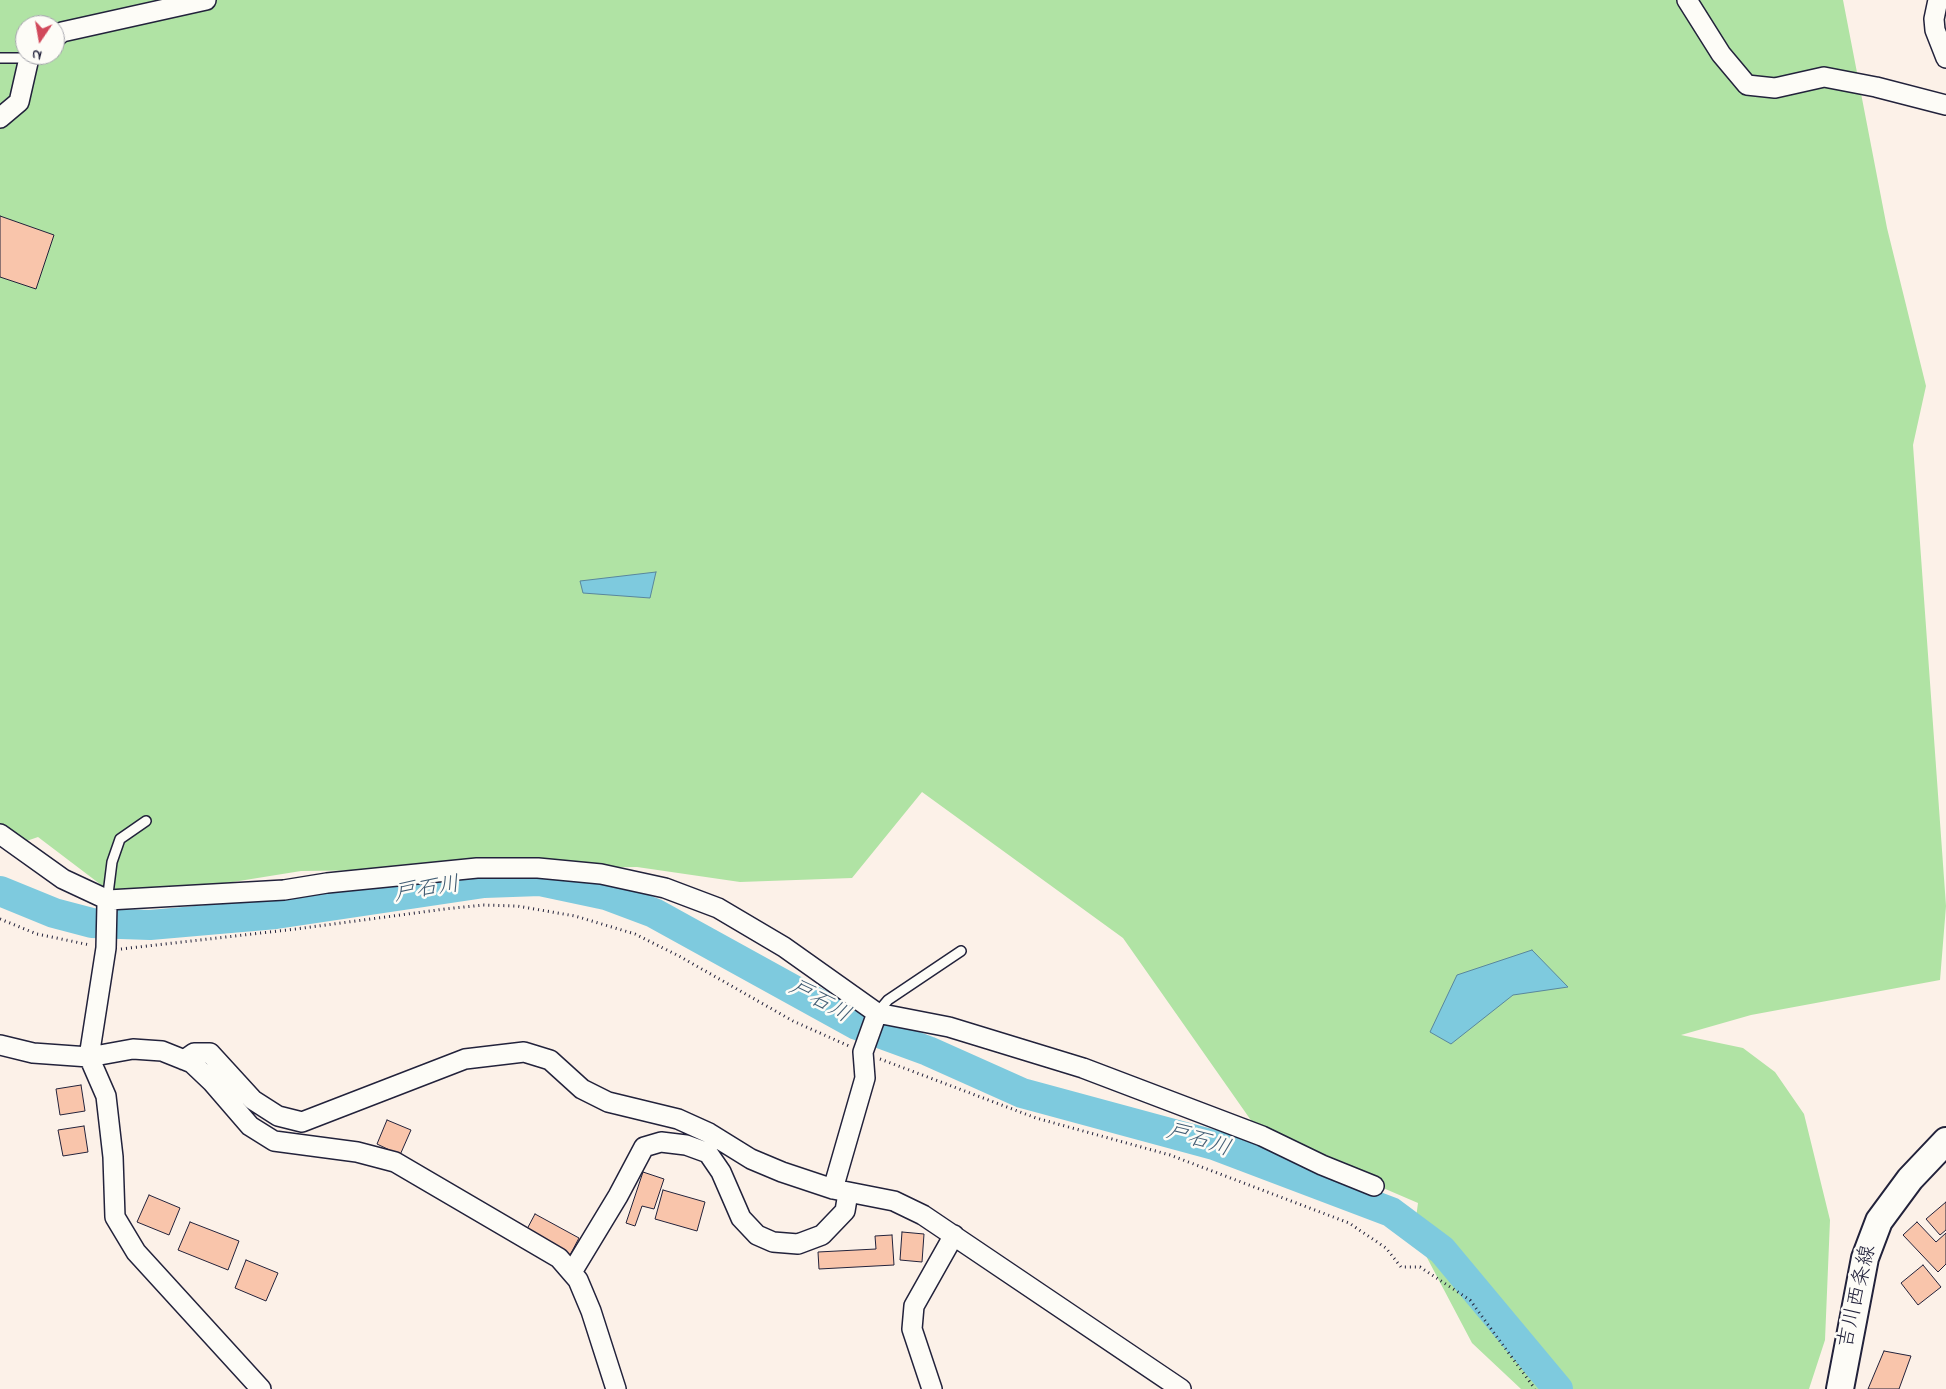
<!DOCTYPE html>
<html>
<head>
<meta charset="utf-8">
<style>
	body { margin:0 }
	#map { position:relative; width:1946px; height:1389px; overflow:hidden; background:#fcf1e8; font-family:"Indie Flower",sans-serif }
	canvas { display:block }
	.north { position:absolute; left:15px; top:15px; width:50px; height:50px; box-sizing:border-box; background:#fdfcf7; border:1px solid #a5a5ac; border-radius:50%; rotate:192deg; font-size:14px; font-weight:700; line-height:20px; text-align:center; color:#22223b }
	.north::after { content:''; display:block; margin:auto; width:18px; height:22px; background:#d1495b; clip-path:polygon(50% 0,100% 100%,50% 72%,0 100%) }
</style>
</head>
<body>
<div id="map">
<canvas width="1946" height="1389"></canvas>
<div class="north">N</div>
</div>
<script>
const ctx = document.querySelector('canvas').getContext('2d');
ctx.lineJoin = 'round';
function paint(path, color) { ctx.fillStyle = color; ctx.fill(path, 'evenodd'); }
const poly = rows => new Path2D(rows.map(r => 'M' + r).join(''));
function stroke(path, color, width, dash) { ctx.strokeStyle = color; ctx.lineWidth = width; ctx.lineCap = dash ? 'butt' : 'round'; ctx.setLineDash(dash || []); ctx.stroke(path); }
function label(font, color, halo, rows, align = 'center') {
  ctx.font = font + ' "Indie Flower","Klee One",sans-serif'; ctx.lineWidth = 5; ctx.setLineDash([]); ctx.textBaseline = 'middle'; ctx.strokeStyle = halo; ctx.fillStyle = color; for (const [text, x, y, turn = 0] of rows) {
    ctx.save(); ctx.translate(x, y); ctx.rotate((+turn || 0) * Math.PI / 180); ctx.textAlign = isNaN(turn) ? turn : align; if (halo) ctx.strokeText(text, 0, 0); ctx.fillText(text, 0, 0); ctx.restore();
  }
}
const green = poly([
	[0,0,1843,0,1887,228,1926,386,1913,445,1946,906,1940,980,1751,1015,1681,1035,1743,1048,1775,1072,1804,1114,1830,1220,1825,1340,1809,1389,1521,1389,1472,1343,1414,1233,1418,1203,1262,1136,1123,938,922,792,852,878,740,882,637,867,301,871,121,900,38,837,15,845,0,826],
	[25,25,55,25,55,55,25,55]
]);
const water = poly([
	[656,572,650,598,583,593,580,581,656,572],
	[1532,950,1568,987,1513,995,1451,1044,1430,1032,1457,975,1532,950]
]);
const river = poly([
	[0,891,54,913,92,923,150,925,276,914,484,883,540,881,606,895,654,913,857,1025,928,1051,1022,1093,1214,1145,1391,1212,1442,1250,1558,1389]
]);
const building = poly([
	[0,216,54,235,36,289,0,277,0,216],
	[81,1085,85,1111,60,1115,56,1089,81,1085],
	[387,1120,411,1130,400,1155,377,1144,387,1120],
	[84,1126,88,1152,63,1156,58,1130,84,1126],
	[643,1172,664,1179,654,1209,642,1206,635,1226,626,1223,643,1172],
	[663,1190,705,1202,697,1231,655,1219,663,1190],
	[149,1195,180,1208,169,1235,137,1222,149,1195],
	[1946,1202,1946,1230,1940,1235,1926,1219,1946,1202],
	[535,1214,579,1238,570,1255,526,1231,535,1214],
	[190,1222,239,1241,228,1270,178,1250,190,1222],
	[1917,1222,1936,1242,1946,1233,1946,1264,1938,1272,1903,1235,1917,1222],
	[902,1232,924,1234,922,1262,900,1260,902,1232],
	[892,1235,894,1265,819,1269,818,1252,876,1249,875,1236,892,1235],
	[246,1260,278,1273,266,1301,235,1288,246,1260],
	[1923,1265,1941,1287,1918,1305,1901,1283,1923,1265],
	[1884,1351,1911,1356,1899,1389,1868,1389,1884,1351]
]);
const path = poly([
	[0,919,37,934,90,945],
	[121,949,296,929,445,909,483,905,517,906,575,916,635,934,679,956,793,1021,849,1046],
	[880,1059,1036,1118,1170,1155,1349,1223,1386,1248,1401,1267,1420,1267,1470,1300,1535,1389]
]);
const service = poly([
	[0,58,29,58],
	[107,902,112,862,120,839,146,821],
	[877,1013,888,1000,961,951]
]);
const minor = poly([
	[1687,0,1721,54,1747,85,1775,88,1824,77,1876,87,1946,105],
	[1938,0,1934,19,1935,30,1946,58],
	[55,38,62,32,206,0],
	[0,118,19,102,29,58,33,55],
	[0,834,63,879,108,900,284,890,327,883,477,868,538,868,601,874,665,888,718,908,784,947,877,1013,949,1027,1083,1068,1262,1136,1322,1165,1374,1186],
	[107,904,106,948,89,1057,106,1096,113,1157,115,1217,136,1252,261,1389],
	[0,1045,33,1053,89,1057,133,1049,162,1051,192,1063,212,1082,250,1126,274,1141,357,1152,395,1162,559,1258,578,1280,591,1311,616,1389],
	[184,1060,194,1053,210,1053,253,1100,278,1116,302,1122,465,1059,524,1052,550,1060,582,1089,608,1102,678,1119,709,1133,751,1159,782,1172,833,1189,894,1201,923,1215,1181,1389],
	[833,1189,865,1078,863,1052,877,1013],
	[572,1272,618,1196,644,1147,661,1142,686,1145,708,1153,721,1172,741,1218,757,1235,773,1242,798,1244,822,1235,845,1211,848,1193],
	[932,1389,912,1329,914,1306,954,1235]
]);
const secondary = poly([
	[1840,1389,1865,1258,1879,1221,1910,1179,1946,1141]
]);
const streetNames = [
	["吉川西条線",1859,1297,-77]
];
const waterNames = [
	["戸石川",427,891,-9],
	["戸石川",819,1003,29],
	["戸石川",1198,1142,17]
];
paint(green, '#b0e3a4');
paint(water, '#7ecade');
stroke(water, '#59879d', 1);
stroke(river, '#7ecade', 30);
paint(building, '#f9c5ab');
stroke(building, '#22223b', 1);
stroke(service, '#22223b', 12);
stroke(minor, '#22223b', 22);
stroke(secondary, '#22223b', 30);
stroke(path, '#22223b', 3, [1, 4]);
stroke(service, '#fdfcf7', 9);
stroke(minor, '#fdfcf7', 19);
stroke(secondary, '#fdfcf7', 26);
label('21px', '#22223b', '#fdfcf7', streetNames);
label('italic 22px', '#425d74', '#fdfcf7', waterNames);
</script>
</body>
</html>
